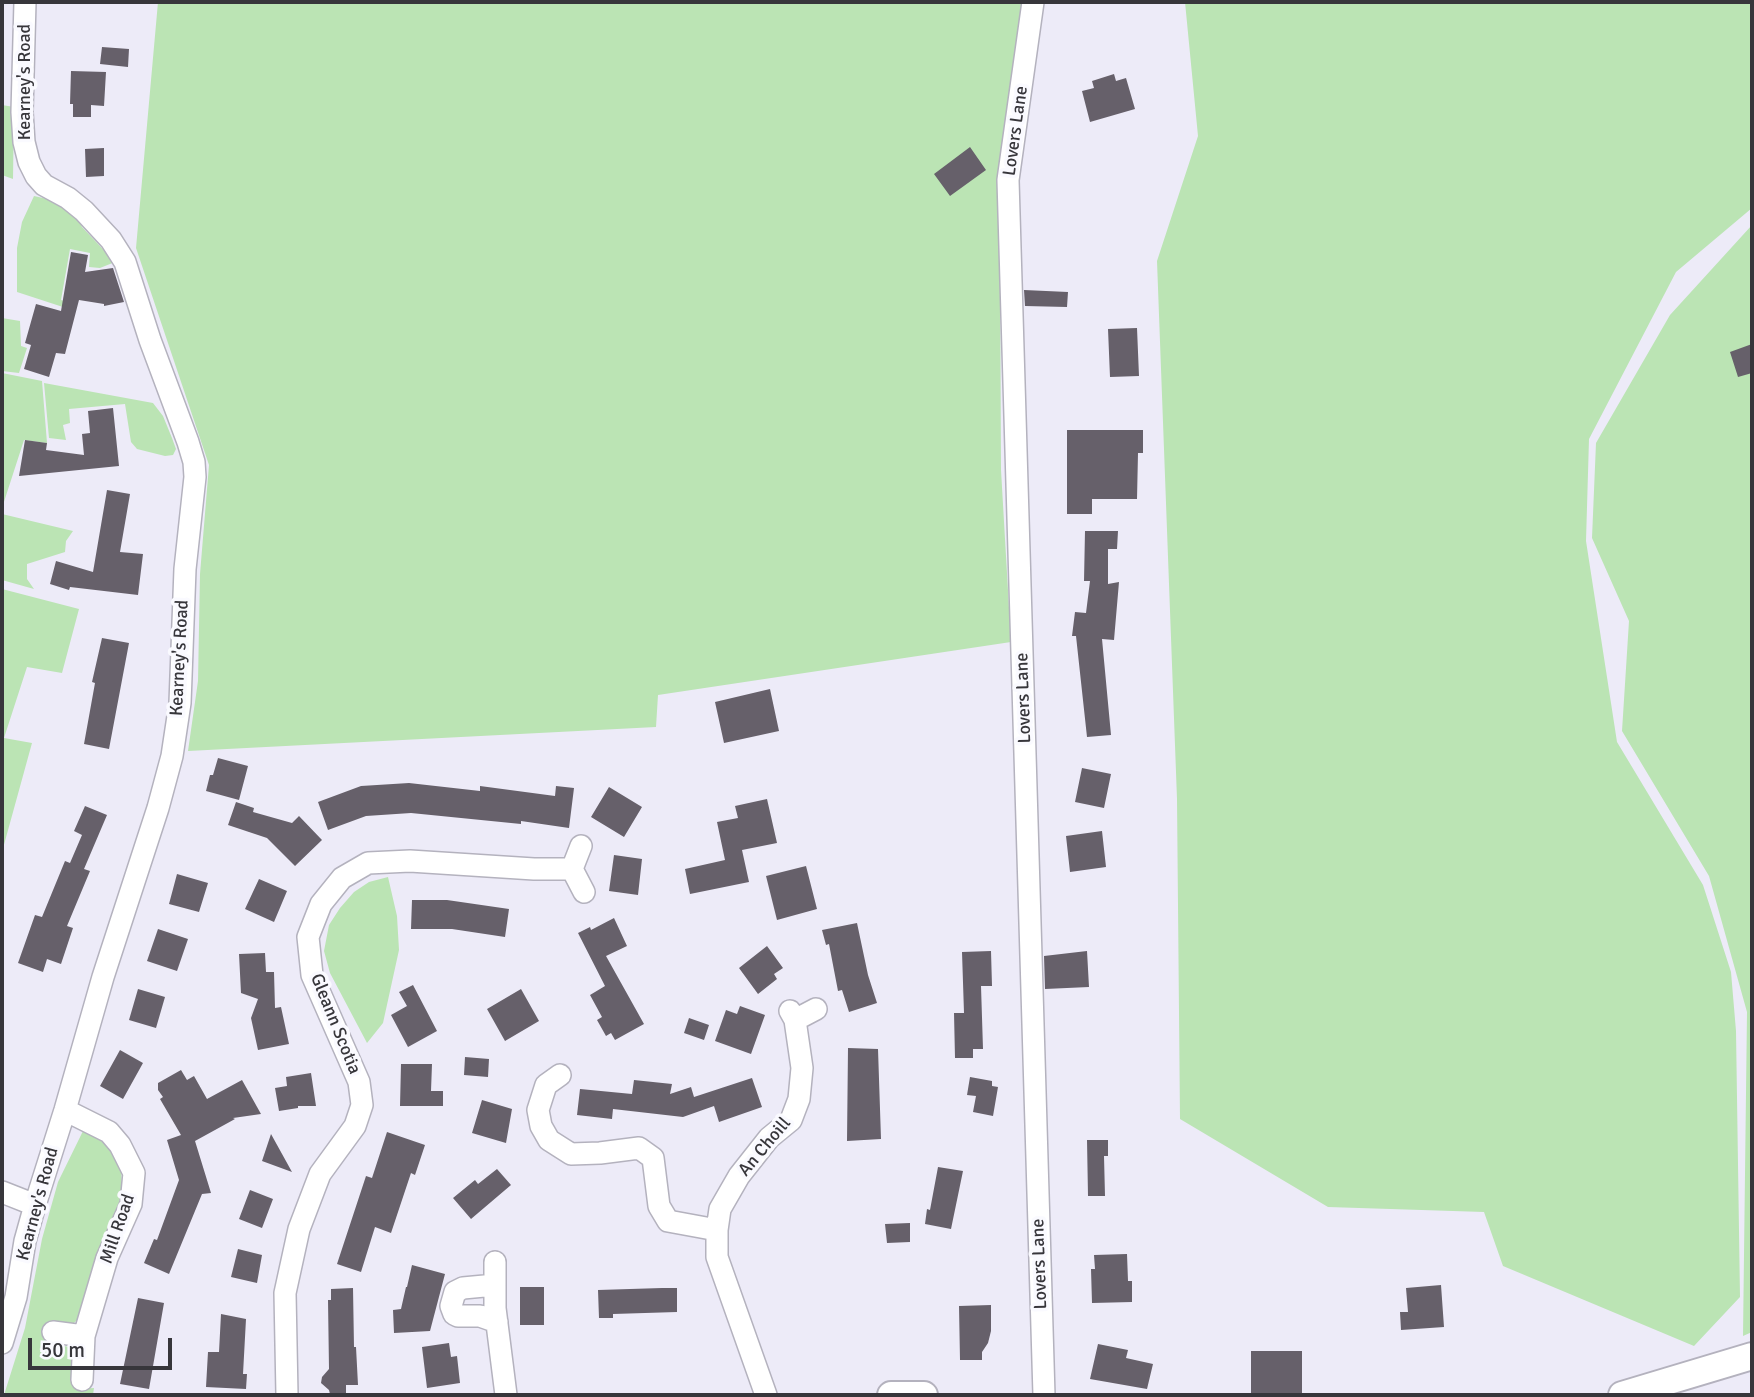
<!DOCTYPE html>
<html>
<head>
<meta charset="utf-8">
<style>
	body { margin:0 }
	#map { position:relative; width:1754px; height:1397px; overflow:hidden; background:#edebf8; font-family:Signika,sans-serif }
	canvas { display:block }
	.frame { position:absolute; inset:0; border:4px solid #37363b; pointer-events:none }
	.scale { position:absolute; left:28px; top:1338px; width:144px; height:32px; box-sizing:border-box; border:4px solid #37363b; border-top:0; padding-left:9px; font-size:21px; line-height:24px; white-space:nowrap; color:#37363b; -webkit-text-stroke:5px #fafaff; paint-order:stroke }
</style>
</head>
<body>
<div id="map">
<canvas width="1754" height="1397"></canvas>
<div class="frame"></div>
<div class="scale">50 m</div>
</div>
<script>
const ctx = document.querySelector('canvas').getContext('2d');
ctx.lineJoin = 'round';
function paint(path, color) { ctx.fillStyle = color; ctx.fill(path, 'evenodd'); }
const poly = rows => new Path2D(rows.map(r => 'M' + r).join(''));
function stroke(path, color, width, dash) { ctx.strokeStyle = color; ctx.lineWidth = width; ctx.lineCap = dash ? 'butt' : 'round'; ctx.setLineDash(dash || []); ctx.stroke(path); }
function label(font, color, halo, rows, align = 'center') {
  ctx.font = font + ' Signika,sans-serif'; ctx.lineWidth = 7; ctx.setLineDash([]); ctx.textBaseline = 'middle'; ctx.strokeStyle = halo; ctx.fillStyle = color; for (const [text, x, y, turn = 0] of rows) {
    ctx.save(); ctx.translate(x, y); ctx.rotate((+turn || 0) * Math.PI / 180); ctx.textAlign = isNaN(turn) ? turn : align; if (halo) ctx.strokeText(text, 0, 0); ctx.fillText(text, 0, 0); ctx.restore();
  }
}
const green = poly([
	[158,2,1022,2,1002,173,1000,251,1001,470,1011,642,658,695,656,727,188,751,198,681,200,574,209,465,136,248],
	[1185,2,1752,2,1752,208,1676,272,1589,439,1586,541,1617,742,1703,885,1731,972,1736,1031,1740,1297,1694,1346,1503,1266,1484,1212,1328,1207,1180,1119,1177,799,1157,261,1198,136],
	[2,105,14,107,13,179,2,175],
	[34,196,52,200,75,212,82,227,115,262,100,268,89,267,90,253,70,249,61,300,68,302,66,308,17,292,17,248,22,222],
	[1752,225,1752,1332,1743,1336,1747,1012,1709,876,1622,731,1629,621,1592,538,1596,443,1670,315],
	[2,318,20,321,21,346,27,348,19,373,2,371],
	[2,373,42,381,47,443,24,440,2,508],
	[44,383,153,403,163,416,172,438,176,449,173,455,165,456,137,449,131,442,125,404,69,409,70,423,63,425,66,440,49,438],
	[2,514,73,531,66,541,65,552,27,564,27,579,34,589,2,580],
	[2,589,79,609,62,673,27,667,4,738,32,743,2,852],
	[388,877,397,916,399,950,383,1023,367,1043,330,973,324,951,329,925,340,908,354,892,369,882],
	[83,1131,98,1138,116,1154,121,1165,122,1188,118,1209,97,1253,79,1318,73,1324,48,1326,46,1343,70,1347,75,1353,77,1389,94,1388,93,1395,4,1395,25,1328,42,1239,58,1182]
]);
const building = poly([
	[102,47,129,49,128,67,100,64],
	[71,71,106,72,104,106,91,105,91,117,73,117,73,104,70,104],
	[1114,74,1116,81,1126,78,1135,109,1090,122,1082,91,1094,88,1092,81],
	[970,147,986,170,950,196,934,174],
	[104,148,104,176,86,177,85,149],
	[71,252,88,255,85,272,113,268,124,302,104,306,104,304,79,300,65,354,56,353,49,377,24,369,31,345,25,343,36,304,61,311],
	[1024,290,1068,292,1067,307,1025,306],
	[1137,328,1139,376,1110,377,1108,329],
	[1752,344,1752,373,1738,377,1730,352],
	[113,408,119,466,19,476,25,440,47,443,46,450,84,455,82,434,90,433,88,411],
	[1067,430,1143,430,1143,453,1138,453,1137,499,1092,499,1092,514,1067,514],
	[107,490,130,494,120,552,143,554,138,595,70,587,69,590,50,584,56,561,93,572],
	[1085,531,1118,531,1117,549,1108,549,1108,584,1119,582,1114,640,1102,639,1111,735,1087,737,1076,636,1072,636,1075,612,1086,613,1090,581,1084,581],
	[102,638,129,643,109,749,84,744,95,683,92,682],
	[770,689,779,731,724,743,715,702],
	[218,758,248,766,239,800,206,791,210,775,213,775],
	[1082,768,1111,774,1104,808,1075,802],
	[409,783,480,791,480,786,555,796,556,786,574,788,569,828,521,821,521,824,411,813,366,816,328,830,318,802,361,786],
	[609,787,642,807,624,837,591,817],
	[767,799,777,843,742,850,749,882,690,894,685,869,725,860,717,822,738,818,735,806],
	[236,802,254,808,253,812,292,823,299,816,322,840,295,866,267,838,228,825],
	[85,806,107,815,84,869,90,871,67,926,73,928,61,964,47,959,43,972,18,963,35,915,42,917,65,861,70,863,82,835,74,831],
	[1102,831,1106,867,1070,872,1066,836],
	[614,855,642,859,638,895,609,891],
	[806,866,817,909,777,920,766,876],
	[177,874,208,883,199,912,169,904],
	[259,879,287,891,274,922,245,909],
	[412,900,447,900,509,909,505,937,452,929,411,929],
	[614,918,627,946,606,956,644,1024,615,1040,611,1033,606,1036,597,1020,602,1017,590,995,605,986,578,933,590,927,591,930],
	[857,923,868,975,877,1003,849,1012,842,990,838,991,829,944,826,945,822,930],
	[158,929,188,939,177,971,147,961],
	[767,946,783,968,774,974,777,979,758,994,739,968],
	[991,951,992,986,981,986,983,1049,973,1049,973,1058,955,1058,954,1013,964,1013,962,952],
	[1087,951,1089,987,1045,989,1044,956],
	[265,953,266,972,274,972,275,1008,281,1007,289,1044,258,1050,251,1018,258,999,241,993,239,954],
	[413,985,437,1031,408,1047,391,1015,407,1006,399,992],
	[138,989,165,997,156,1028,129,1020],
	[521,989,539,1021,505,1041,487,1009],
	[740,1006,765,1015,751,1054,715,1041,726,1010,737,1014],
	[689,1018,709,1025,704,1040,684,1033],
	[848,1048,878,1049,881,1139,847,1141],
	[120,1050,143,1063,123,1099,100,1086],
	[465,1057,489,1059,488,1077,464,1075],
	[401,1064,432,1064,431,1091,443,1091,443,1106,400,1106],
	[181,1070,187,1080,194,1076,207,1099,242,1080,261,1114,233,1118,235,1119,195,1141,211,1193,202,1194,169,1274,144,1263,154,1239,157,1240,179,1180,167,1140,181,1135,160,1099,163,1097,158,1090,158,1083],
	[311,1073,316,1106,298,1106,298,1108,279,1111,275,1088,287,1086,286,1077],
	[970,1077,992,1081,992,1086,998,1087,993,1116,973,1112,976,1096,967,1095],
	[752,1078,762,1107,719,1122,714,1106,683,1117,613,1109,612,1119,577,1115,580,1089,632,1094,634,1080,672,1084,670,1094,691,1087,694,1097],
	[482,1100,512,1109,506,1143,472,1133],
	[387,1132,425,1145,415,1175,411,1173,391,1233,375,1227,361,1272,337,1264,366,1176,372,1178],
	[271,1134,292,1172,262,1161],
	[1087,1140,1108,1140,1108,1156,1104,1156,1105,1196,1088,1196],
	[938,1167,963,1171,951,1229,925,1224,927,1209,930,1210],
	[497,1169,511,1185,471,1219,453,1198,475,1180,478,1184],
	[250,1190,273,1199,262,1228,239,1219],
	[910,1223,910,1242,887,1243,885,1224],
	[238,1249,262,1255,257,1283,231,1277],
	[1127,1254,1128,1281,1132,1281,1132,1302,1092,1303,1091,1269,1095,1269,1094,1255],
	[412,1265,445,1274,430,1331,394,1333,393,1310,401,1309,406,1287,409,1287,407,1287],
	[1441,1285,1444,1327,1401,1330,1400,1312,1408,1312,1406,1288],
	[520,1287,544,1287,544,1325,520,1325],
	[353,1288,354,1347,356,1347,358,1385,346,1385,346,1393,330,1394,329,1390,321,1383,322,1377,329,1369,328,1300,331,1300,331,1289],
	[662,1288,677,1288,677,1312,613,1314,613,1318,599,1318,598,1290],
	[138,1298,164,1303,149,1389,120,1384],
	[991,1305,991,1331,988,1343,982,1352,982,1360,960,1360,959,1306],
	[221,1314,246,1319,243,1374,247,1374,246,1389,206,1387,208,1352,219,1352],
	[449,1343,451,1357,457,1356,460,1383,427,1388,422,1347],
	[1098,1344,1128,1350,1126,1358,1153,1364,1147,1389,1090,1379],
	[1251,1351,1302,1351,1302,1393,1251,1395]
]);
const minor = poly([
	[1033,2,1008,180,1044,1395],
	[581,846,572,869,584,892],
	[795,1020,816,1009],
	[560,1075,546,1085,538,1110,541,1126,549,1140,571,1154,600,1153,639,1148,653,1158,659,1206,668,1221,717,1230],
	[65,1110,109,1132,120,1145,134,1173,131,1204,107,1258,84,1336,82,1380],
	[2,1192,35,1205],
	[495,1262,495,1308,506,1395],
	[495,1285,463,1288,455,1292,451,1306,454,1314,458,1316,480,1316,497,1322],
	[53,1332,84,1336],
	[2,1343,16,1297,25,1241,35,1205,65,1110,103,977,158,808,172,756,180,703,185,569,195,477,194,462,188,442,150,340,125,262,111,240,84,211,68,198,44,185,36,176,29,162,24,142,22,112,25,2],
	[287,1395,285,1293,299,1229,320,1174,355,1126,362,1105,359,1082,312,975,308,937,321,904,342,878,368,863,410,861,534,869,572,869],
	[766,1395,717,1257,717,1230,720,1209,739,1176,769,1138,791,1120,799,1099,802,1068,795,1020,790,1011]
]);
const tertiary = poly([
	[891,1395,924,1395],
	[1622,1395,1752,1356]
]);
const streetNames = [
	["Kearney's Road",25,82,-90],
	["Lovers Lane",1016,131,-82],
	["Kearney's Road",180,658,-87],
	["Lovers Lane",1024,698,-92],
	["Gleann Scotia",335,1024,68],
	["An Choill",765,1147,-50],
	["Kearney's Road",38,1204,-75],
	["Mill Road",118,1229,-71],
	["Lovers Lane",1040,1264,-92]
];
paint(green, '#bbe4b4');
paint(building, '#66606a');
stroke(minor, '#b4b2be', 24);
stroke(tertiary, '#b4b2be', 30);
stroke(minor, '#fff', 21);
stroke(tertiary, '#fff', 26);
label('18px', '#37363b', '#fafaff', streetNames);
</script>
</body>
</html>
